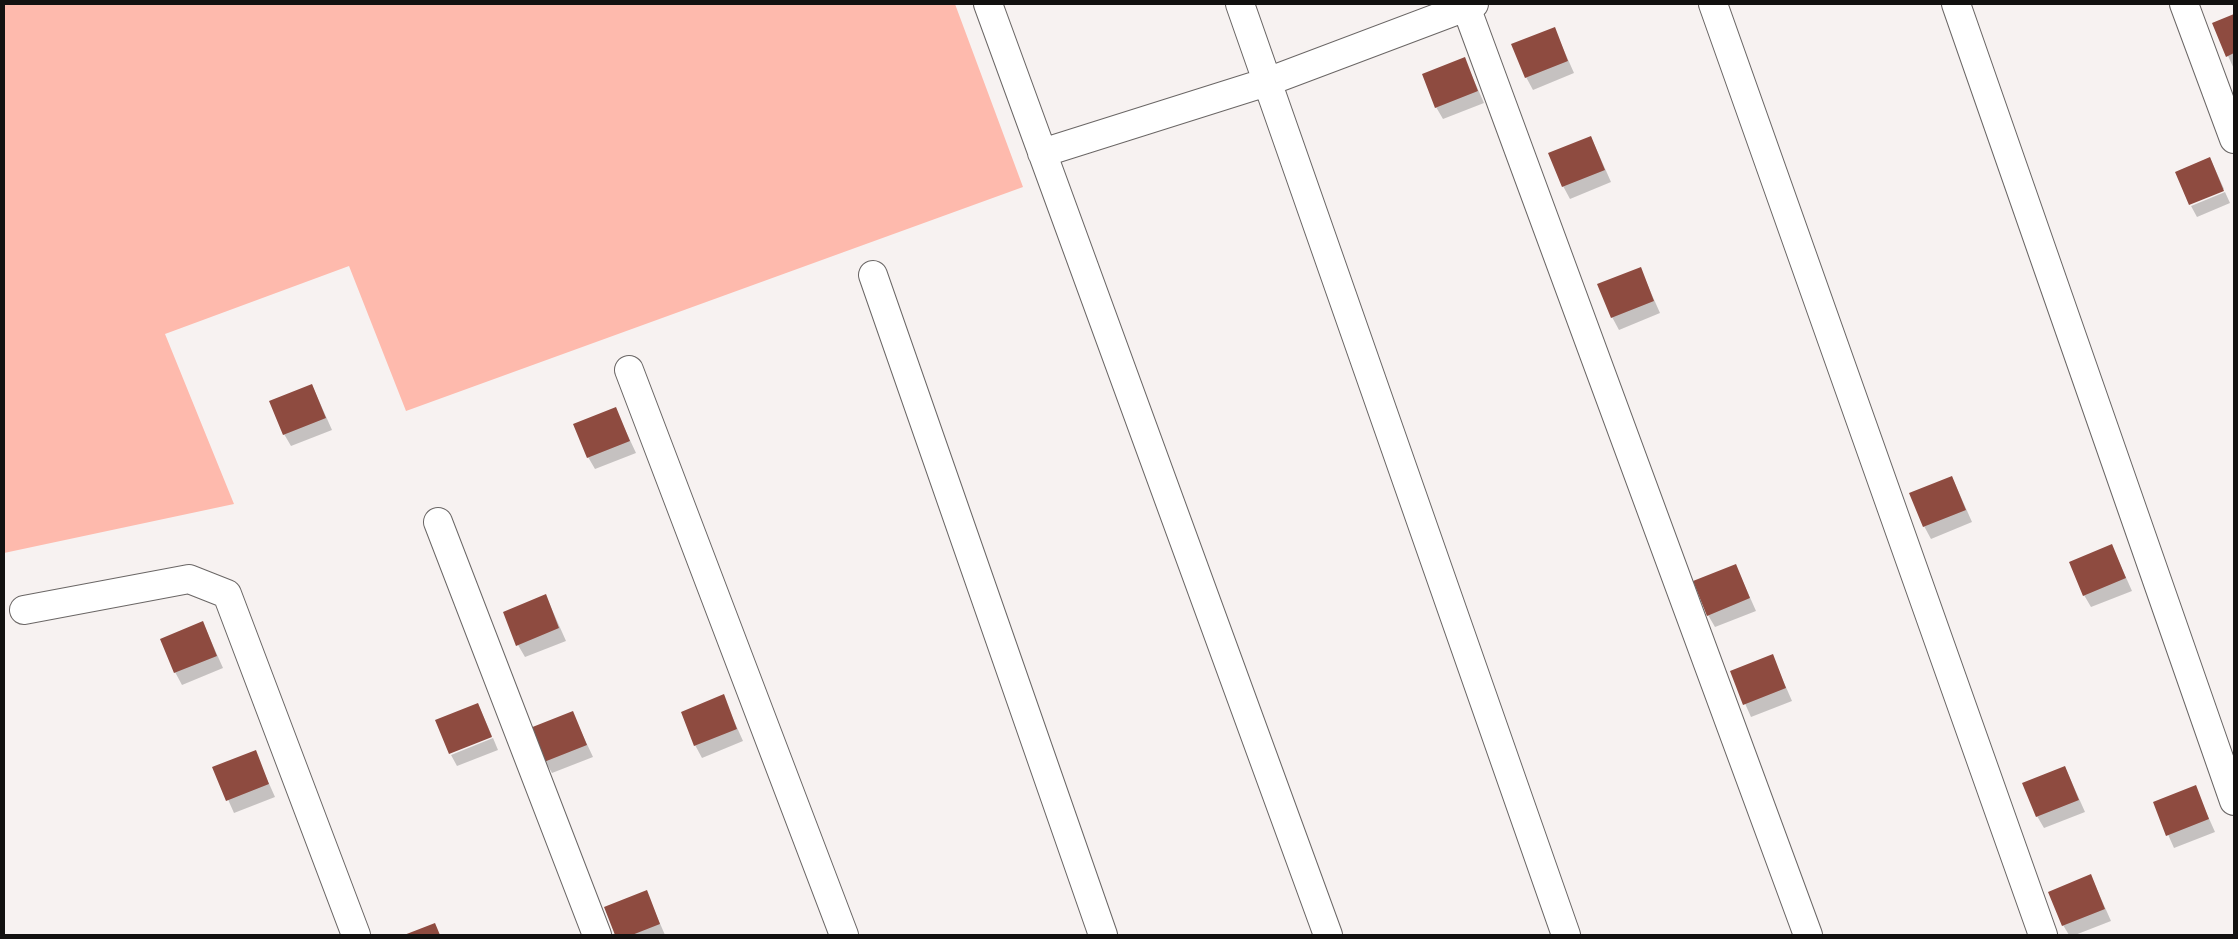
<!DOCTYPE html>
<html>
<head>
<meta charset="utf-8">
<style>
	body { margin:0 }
	#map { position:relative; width:2238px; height:939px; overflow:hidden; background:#f7f2f1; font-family:Cabin,sans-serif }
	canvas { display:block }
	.frame { position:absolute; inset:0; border:5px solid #121110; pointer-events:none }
</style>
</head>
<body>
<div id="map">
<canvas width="2238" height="939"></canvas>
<div class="frame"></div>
</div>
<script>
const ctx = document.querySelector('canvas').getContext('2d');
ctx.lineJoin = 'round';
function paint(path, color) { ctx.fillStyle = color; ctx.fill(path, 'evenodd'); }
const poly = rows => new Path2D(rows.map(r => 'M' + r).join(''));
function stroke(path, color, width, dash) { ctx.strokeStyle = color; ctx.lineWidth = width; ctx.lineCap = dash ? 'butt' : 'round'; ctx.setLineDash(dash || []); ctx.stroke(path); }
const green = poly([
	[4,4,955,4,1023,187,406,411,349,266,165,334,234,504,4,553]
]);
const shadow = poly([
	[2234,15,2234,69,2213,23],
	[1554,28,1574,73,1533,90,1526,77],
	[1464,58,1484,103,1443,119,1436,107],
	[1591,137,1611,182,1570,199,1563,186],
	[2210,158,2224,189,2190,204],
	[2225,192,2230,203,2197,217,2191,206],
	[1640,268,1660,313,1619,330,1612,317],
	[312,385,332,430,291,446,284,434],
	[615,408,636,453,595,469,588,457],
	[1952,477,1972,522,1931,539,1924,526],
	[2112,546,2132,591,2091,607,2084,595],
	[1736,566,1756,611,1715,627,1708,615],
	[546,596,566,641,525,657,518,645],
	[203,623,223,668,182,685,175,672],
	[1772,655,1792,701,1751,717,1731,672],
	[723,696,743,741,702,758,695,745],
	[478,704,492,736,450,753],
	[572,712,593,757,552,773,545,761],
	[493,738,498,750,457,766,451,755],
	[255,752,275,797,234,813,214,768],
	[2065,767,2085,812,2044,828,2037,816],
	[2195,787,2215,832,2174,848,2154,803],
	[2091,876,2111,921,2075,935,2069,935,2063,925],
	[646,891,665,935,616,935,605,908]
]);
const building = poly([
	[2234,14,2234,53,2226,57,2212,23],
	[1555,27,1568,61,1525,78,1511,44],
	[1465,57,1478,91,1435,108,1422,74],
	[1591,136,1605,170,1562,187,1548,153],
	[2210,157,2224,191,2189,205,2175,172],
	[1641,267,1654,301,1611,318,1597,284],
	[312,384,326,418,283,435,269,401],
	[616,407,630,441,587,458,573,424],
	[1952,476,1966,510,1923,527,1909,493],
	[2112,544,2126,578,2083,596,2069,562],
	[1736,564,1750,598,1707,616,1693,581],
	[546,594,559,628,516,646,503,612],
	[203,621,217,656,174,673,160,639],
	[1773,654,1786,688,1743,705,1730,671],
	[724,694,737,729,694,746,681,712],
	[478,703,492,737,449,754,435,720],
	[573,711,587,745,544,762,530,728],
	[256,750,269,784,226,801,212,767],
	[2065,766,2079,800,2036,817,2022,783],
	[2196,785,2209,819,2166,836,2153,802],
	[2091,874,2105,909,2062,926,2048,892],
	[647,890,660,924,632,935,615,935,604,907],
	[435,923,440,935,404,935]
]);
const minor = poly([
	[988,4,1328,935],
	[1240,4,1566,935],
	[1465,4,1808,935],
	[1713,4,2043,935],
	[1956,4,2234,801],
	[2184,4,2234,139],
	[1042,153,1267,82,1474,4],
	[873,275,1103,935],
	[629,370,844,935],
	[438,522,597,935],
	[24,610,189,579,227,594,356,935]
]);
paint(green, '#febaad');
paint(shadow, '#0003');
paint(building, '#8e4b40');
stroke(minor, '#6a6665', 30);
stroke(minor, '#fff', 28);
</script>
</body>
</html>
